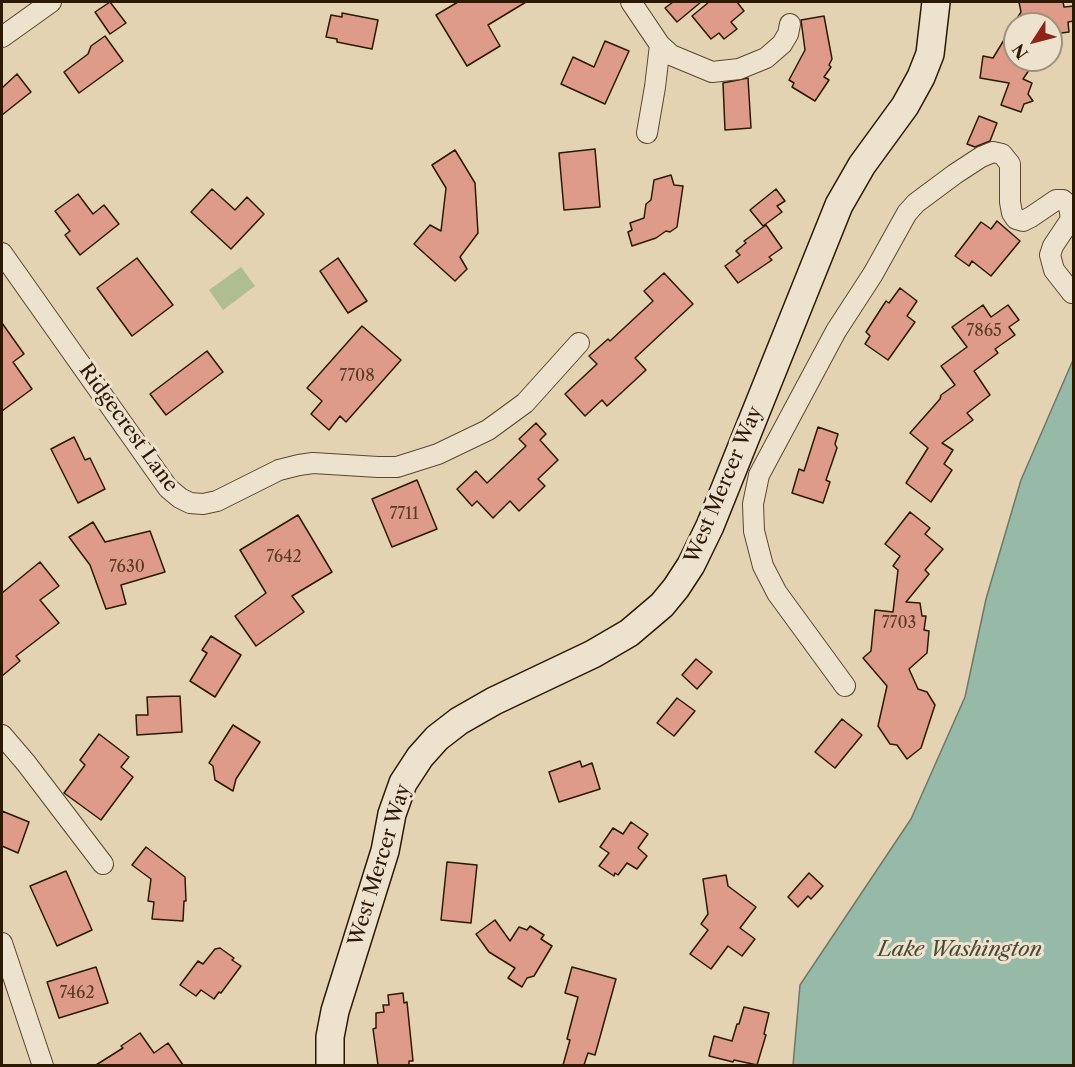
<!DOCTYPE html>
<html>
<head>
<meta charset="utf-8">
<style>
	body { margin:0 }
	#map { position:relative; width:1075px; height:1067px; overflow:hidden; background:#e4d3b3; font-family:"Libre Caslon Text",serif }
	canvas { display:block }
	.frame { position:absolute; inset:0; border:3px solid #2c1903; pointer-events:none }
	.north { position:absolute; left:1003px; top:12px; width:60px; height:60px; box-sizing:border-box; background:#ede2ce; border:2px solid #a0927d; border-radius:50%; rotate:234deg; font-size:16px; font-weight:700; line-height:24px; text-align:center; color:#2c1903 }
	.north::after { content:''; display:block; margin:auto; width:21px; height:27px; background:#8f2418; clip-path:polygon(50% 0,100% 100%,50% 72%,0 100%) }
</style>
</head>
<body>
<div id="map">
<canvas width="1075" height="1067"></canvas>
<div class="frame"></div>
<div class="north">N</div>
</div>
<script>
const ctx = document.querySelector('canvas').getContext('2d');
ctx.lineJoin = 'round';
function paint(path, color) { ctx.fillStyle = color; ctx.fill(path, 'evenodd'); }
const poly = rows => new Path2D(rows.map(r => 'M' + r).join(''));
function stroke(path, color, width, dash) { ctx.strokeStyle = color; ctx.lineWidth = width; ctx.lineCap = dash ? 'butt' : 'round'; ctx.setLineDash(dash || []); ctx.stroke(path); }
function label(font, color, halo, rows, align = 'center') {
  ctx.font = font + ' "Libre Caslon Text",serif'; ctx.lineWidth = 6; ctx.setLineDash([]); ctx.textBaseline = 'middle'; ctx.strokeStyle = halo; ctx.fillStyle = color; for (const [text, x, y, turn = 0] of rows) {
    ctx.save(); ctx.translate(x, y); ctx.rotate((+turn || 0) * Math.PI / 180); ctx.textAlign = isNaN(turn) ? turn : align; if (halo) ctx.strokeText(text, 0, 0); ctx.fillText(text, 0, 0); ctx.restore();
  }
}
const green = poly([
	[241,267,255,286,223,310,209,290]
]);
const water = poly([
	[1073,360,1073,1065,793,1065,800,985,911,819,965,697,986,599,1021,480,1073,360]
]);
const building = poly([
	[110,2,126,23,110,34,95,12,110,2],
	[458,2,526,2,488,25,500,46,467,66,436,15,458,2],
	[673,2,701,2,677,22,665,8,673,2],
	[709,2,737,2,744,11,731,22,737,29,724,39,719,33,711,39,692,16,709,2],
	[1019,2,1063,2,1064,7,1074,6,1074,21,1068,22,1069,32,1054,34,1051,31,1051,24,1015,24,1015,60,1036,60,1023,79,1032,83,1028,94,1033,101,1024,104,1021,112,1001,105,1009,83,980,78,983,56,993,58,1021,12,1019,2],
	[342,13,378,20,372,49,337,42,337,39,326,37,331,15,342,17,342,13],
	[824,16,832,59,829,65,831,67,824,77,829,80,815,101,792,87,794,83,789,80,805,50,801,20,824,16],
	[105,36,123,61,79,93,64,72,88,54,91,46,105,36],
	[605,41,629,51,605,104,561,84,573,57,594,67,605,41],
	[17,74,31,92,2,115,2,88,17,74],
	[748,78,751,128,725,130,723,83,748,78],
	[979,116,997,123,990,141,975,147,967,144,979,116],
	[595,149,600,207,564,210,559,153,595,149],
	[455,150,475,183,478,233,460,257,467,269,455,281,414,244,430,225,441,231,446,188,432,165,455,150],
	[671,175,674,185,683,186,677,227,670,232,666,231,656,238,632,246,628,232,632,230,630,223,644,218,646,204,651,200,654,180,671,175],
	[212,189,235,210,247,197,264,214,231,249,191,212,212,189],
	[776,189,785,201,777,206,782,212,763,226,750,210,776,189],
	[78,194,93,214,104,205,119,224,80,255,65,235,70,231,55,211,78,194],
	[997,221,1020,241,991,276,972,261,969,266,955,256,981,222,991,229,997,221],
	[766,225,782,248,769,257,772,260,738,283,725,266,740,255,736,251,746,243,744,241,766,225],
	[137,258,173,305,132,336,97,288,137,258],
	[338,258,367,301,348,313,320,271,338,258],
	[664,273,693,304,635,358,646,370,607,406,602,400,585,416,565,394,597,364,589,356,608,339,610,341,653,301,644,291,664,273],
	[900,288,917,301,907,316,915,322,888,360,865,344,870,336,866,332,886,301,889,303,900,288],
	[983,305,991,317,1008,305,1019,320,1009,327,1015,335,995,349,998,353,974,371,990,395,967,413,973,420,942,443,953,450,944,464,952,470,931,502,906,483,928,448,910,433,940,399,941,395,955,385,941,366,967,347,952,327,983,305],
	[2,323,24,354,13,362,32,389,2,411,2,323],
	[362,326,401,360,346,422,340,416,329,430,311,414,322,401,307,388,362,326],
	[207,351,223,372,166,415,150,394,207,351],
	[536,423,546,434,540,440,558,460,538,479,545,486,519,511,510,501,493,518,477,501,472,506,457,489,476,471,487,483,526,446,519,439,536,423],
	[818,427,838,434,835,444,837,448,826,480,830,482,823,503,792,493,799,469,804,471,818,427],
	[74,437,85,460,90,458,105,489,78,503,51,449,74,437],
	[417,480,437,529,392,547,372,499,417,480],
	[910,512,930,528,925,534,943,549,925,570,929,574,906,602,920,603,922,616,926,616,924,630,929,631,927,653,909,669,918,689,927,692,935,705,921,748,907,759,897,745,890,744,878,726,887,686,863,658,871,651,875,610,893,612,898,570,893,566,900,556,885,544,910,512],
	[298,515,332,572,292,596,304,612,256,646,235,616,266,593,240,550,298,515],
	[93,522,105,542,150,531,165,572,121,585,126,604,106,609,90,565,69,537,93,522],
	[40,562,59,586,40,600,59,623,16,656,20,661,2,676,2,593,40,562],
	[211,636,241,655,215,697,190,681,207,653,202,650,211,636],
	[696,659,712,672,697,689,682,675,696,659],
	[180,696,182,732,137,735,136,715,148,715,147,697,180,696],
	[677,698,695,711,674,736,657,723,677,698],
	[842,719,862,735,835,768,815,752,842,719],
	[233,725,260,742,236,779,233,791,215,780,213,766,209,763,233,725],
	[99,734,129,757,121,767,133,777,101,820,64,793,85,765,80,760,99,734],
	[580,761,582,767,592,763,600,789,559,802,549,772,580,761],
	[2,811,29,822,18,853,2,846,2,811],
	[631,822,648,834,638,848,647,856,637,869,627,863,618,875,615,873,614,876,599,866,609,853,600,847,613,828,623,834,631,822],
	[146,847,185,877,186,901,184,901,183,921,152,919,154,902,148,901,151,879,132,865,146,847],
	[447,862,477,865,471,923,441,920,447,862],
	[66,871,92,930,57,946,30,886,66,871],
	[809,873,823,886,811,899,808,896,798,907,788,897,809,873],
	[726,875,728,886,756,907,740,928,755,939,742,956,728,946,711,969,690,954,708,930,701,924,708,914,703,879,726,875],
	[495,920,510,941,519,927,527,930,530,926,544,935,541,939,552,946,534,976,527,978,522,987,508,978,515,968,489,952,476,934,495,920],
	[220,948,234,958,232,960,241,966,221,993,219,992,214,999,201,990,196,996,180,985,198,961,203,964,215,949,220,948],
	[96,967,108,1003,59,1018,47,982,96,967],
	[572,967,616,979,595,1055,588,1053,584,1065,563,1065,570,1040,567,1039,578,997,565,993,572,967],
	[403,993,404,1003,407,1002,413,1061,409,1061,409,1065,378,1065,373,1029,376,1028,376,1013,384,1012,383,1005,389,1005,388,995,403,993],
	[744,1007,769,1013,764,1034,766,1035,757,1065,734,1060,733,1062,709,1056,714,1036,732,1041,737,1024,739,1024,744,1007],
	[140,1033,154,1053,168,1043,183,1065,96,1065,123,1048,121,1046,140,1033]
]);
const street = poly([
	[631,2,660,45,671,55,712,72,739,69,766,58,782,44,788,34,790,24],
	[2,37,51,2],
	[647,133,655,87,660,45],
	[2,253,168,488,180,498,190,503,203,504,217,501,279,470,299,465,313,463,378,467,397,467,438,454,488,430,525,403,579,343],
	[845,686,777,593,763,566,754,531,753,504,759,475,836,331,873,274,907,213,916,203,955,174,981,157,993,152,1002,154,1010,164,1010,202,1012,213,1016,219,1023,221,1031,217,1056,200,1063,200,1069,206,1071,219,1053,246,1050,255,1054,270,1072,293],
	[2,735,26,763,103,864],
	[2,943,43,1066]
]);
const secondary = poly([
	[330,1066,330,1037,335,1011,385,851,392,814,403,783,420,757,437,738,459,721,494,701,593,654,629,633,662,605,676,588,691,565,710,526,839,205,862,165,905,106,921,77,930,54,936,2]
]);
const numberNames = [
	["7865",984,331],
	["7708",357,376],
	["7711",404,514],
	["7642",284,557],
	["7630",127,567],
	["7703",899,623],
	["7462",77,993]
];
const streetNames = [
	["Ridgecrest Lane",128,428,54],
	["West Mercer Way",724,485,-67],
	["West Mercer Way",380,865,-73]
];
const waterNames = [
	["Lake Washington",960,950]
];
paint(green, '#afbe90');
paint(water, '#97b9a8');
stroke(water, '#6c7966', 1.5);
paint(building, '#df9b8a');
stroke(building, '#2c1903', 1.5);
stroke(street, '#5a482f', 22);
stroke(secondary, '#2c1903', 30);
stroke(street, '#ede2ce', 20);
stroke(secondary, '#ede2ce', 27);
label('16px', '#593a25', null, numberNames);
label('20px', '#2c1903', '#ede2ce', streetNames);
label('italic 21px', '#4c4935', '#ede2ce', waterNames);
</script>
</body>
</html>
